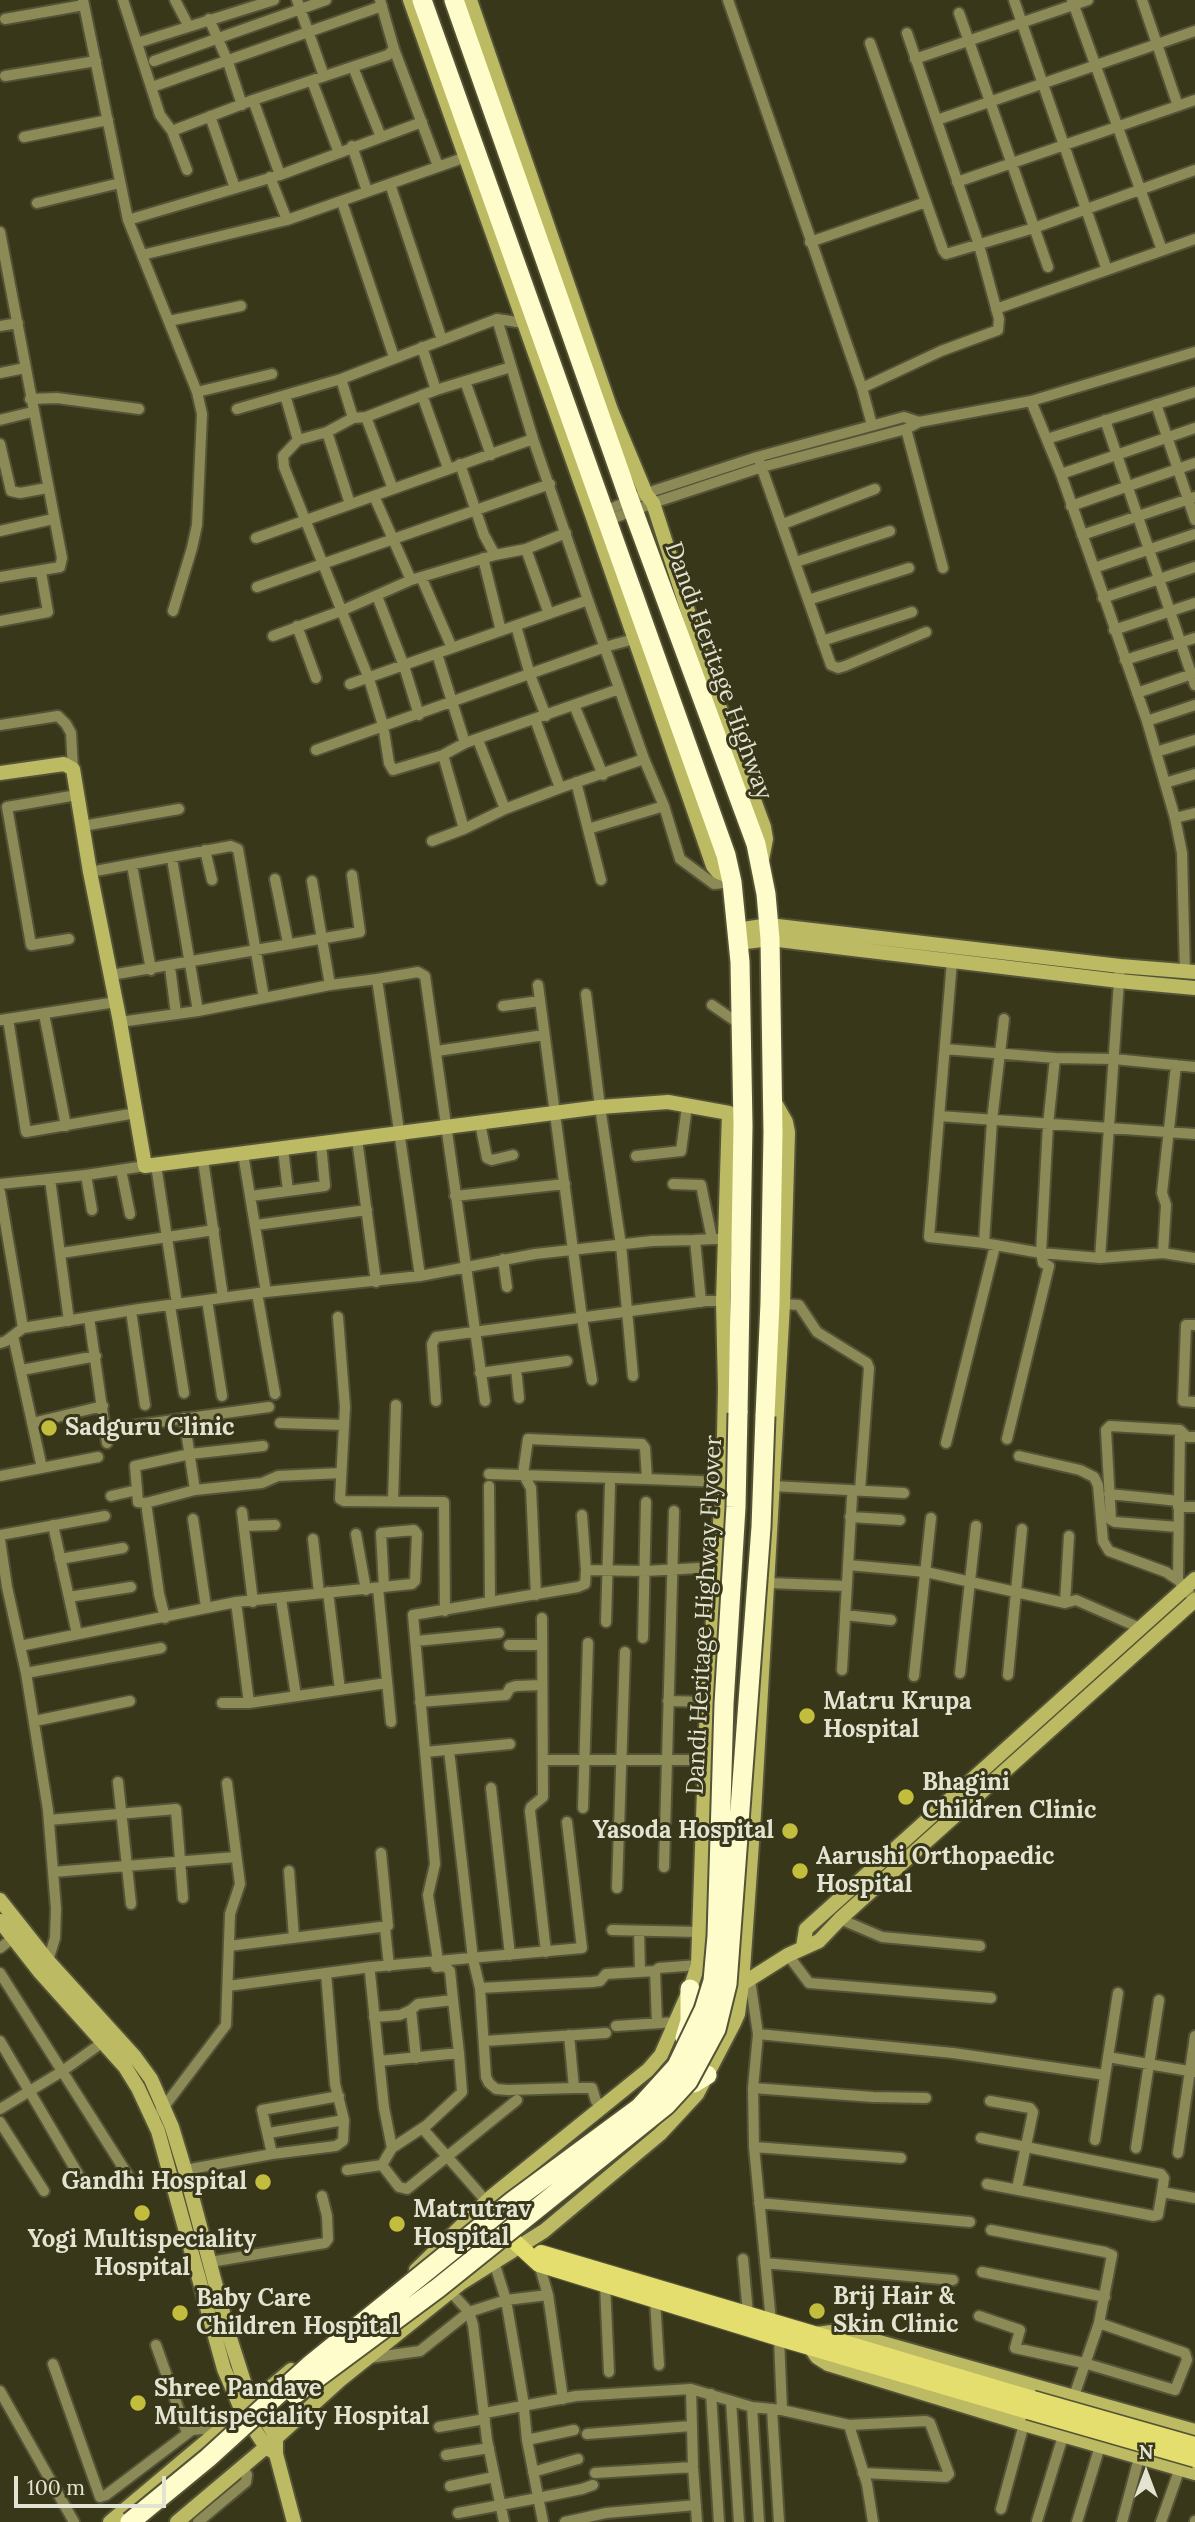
<!DOCTYPE html>
<html>
<head>
<meta charset="utf-8">
<style>
	body { margin:0 }
	#map { position:relative; width:1195px; height:2522px; overflow:hidden; background:#39371a; font-family:Lora,serif }
	canvas { display:block }
	.north { position:absolute; left:1111px; top:2438px; width:70px; height:70px; -webkit-text-stroke:5px #39371a; paint-order:stroke; rotate:0deg; font-size:19px; font-weight:700; line-height:28px; text-align:center; color:#e3e3d2 }
	.north::after { content:''; display:block; margin:auto; width:24px; height:32px; background:#e3e3d2; clip-path:polygon(50% 0,100% 100%,50% 72%,0 100%) }
	.scale { position:absolute; left:14px; top:2476px; width:152px; height:32px; box-sizing:border-box; border:4px solid #e3e3d2; border-top:0; padding-left:9px; font-size:21px; line-height:24px; white-space:nowrap; color:#e3e3d2; -webkit-text-stroke:5px #39371a; paint-order:stroke }
</style>
</head>
<body>
<div id="map">
<canvas width="1195" height="2522"></canvas>
<div class="north">N</div>
<div class="scale">100 m</div>
</div>
<script>
const ctx = document.querySelector('canvas').getContext('2d');
ctx.lineJoin = 'round';
const poly = rows => new Path2D(rows.map(r => 'M' + r).join(''));
function stroke(path, color, width, dash) { ctx.strokeStyle = color; ctx.lineWidth = width; ctx.lineCap = dash ? 'butt' : 'round'; ctx.setLineDash(dash || []); ctx.stroke(path); }
function label(font, color, halo, rows, align = 'center') {
  ctx.font = font + ' Lora,serif'; ctx.lineWidth = 6; ctx.setLineDash([]); ctx.textBaseline = 'middle'; ctx.strokeStyle = halo; ctx.fillStyle = color; for (const [text, x, y, turn = 0] of rows) {
    ctx.save(); ctx.translate(x, y); ctx.rotate((+turn || 0) * Math.PI / 180); ctx.textAlign = isNaN(turn) ? turn : align; if (halo) ctx.strokeText(text, 0, 0); ctx.fillText(text, 0, 0); ctx.restore();
  }
}
const street = poly([
	[83,0,128,220,197,392,202,414,197,525,192,548,173,611],
	[123,0,160,115,172,131,187,170],
	[175,0,188,25],
	[297,0,324,76],
	[728,0,862,388,872,425],
	[1014,0,1107,270],
	[1072,0,1162,250],
	[1142,0,1178,106],
	[959,13,1048,267],
	[5,19,84,5],
	[209,19,228,62,242,105],
	[137,43,274,0],
	[870,43,943,250,946,254,1034,228,1195,170],
	[394,49,438,166],
	[915,59,1088,0],
	[154,61,326,0],
	[353,67,381,137],
	[5,76,96,61],
	[312,81,339,153],
	[152,87,382,6],
	[253,100,280,175],
	[210,116,235,188],
	[937,120,1195,31],
	[172,131,253,100,388,55,394,49,380,0],
	[24,137,108,120],
	[352,146,367,191],
	[270,177,287,220],
	[957,182,1195,100],
	[390,184,442,340],
	[342,202,394,357],
	[37,203,120,183],
	[128,220,280,175,422,122],
	[0,232,62,558,60,567,0,577],
	[810,242,926,202],
	[142,255,287,220,466,157],
	[996,309,1195,239],
	[497,319,533,439,588,600,644,759,664,806],
	[169,321,241,306],
	[0,326,18,323],
	[422,347,436,390],
	[511,367,436,390,366,417,353,418,327,432,298,440,283,456,284,467,369,679,383,725,389,763,393,770,443,755,465,743,619,689],
	[0,373,25,368],
	[341,379,353,418],
	[465,381,491,455],
	[862,388,941,351,998,330,999,319,979,245,907,33],
	[197,392,272,374],
	[285,395,298,440],
	[422,395,448,468],
	[30,399,57,398,139,409],
	[1031,401,1061,474,1094,568,1147,721,1175,818,1182,853,1185,972],
	[1156,404,1195,520],
	[237,409,341,379,497,319,524,323],
	[366,417,393,489],
	[0,420,32,412],
	[1105,420,1195,685],
	[906,429,943,568],
	[327,432,350,504],
	[1047,439,1195,392],
	[0,444,11,491,20,493,47,488],
	[760,463,831,665,838,668,845,666,926,632],
	[460,464,484,535,495,555],
	[1061,474,1195,428],
	[374,496,411,580],
	[1071,506,1195,463],
	[602,512,653,491,757,457,904,417,919,422],
	[606,521,653,503,762,467,906,429,919,422,1031,401,1195,352],
	[783,524,875,489],
	[0,531,53,519],
	[1082,535,1195,497],
	[256,538,533,439],
	[526,549,549,614],
	[483,558,501,631],
	[796,562,890,531],
	[1094,568,1195,534],
	[422,579,452,648],
	[257,587,550,484],
	[377,596,404,666,419,715],
	[1103,598,1195,567],
	[808,600,909,568],
	[0,621,48,612,41,572],
	[297,626,316,678],
	[516,626,530,675,546,716],
	[1114,630,1195,603],
	[273,636,341,611,411,580,495,555,526,549,566,533],
	[822,641,912,612],
	[437,654,465,743],
	[1125,660,1195,638],
	[350,684,588,600],
	[1137,693,1195,673],
	[574,705,603,775],
	[535,719,560,788],
	[1147,721,1195,705],
	[0,725,58,716,66,724,71,733,73,769],
	[478,740,505,809],
	[316,750,605,647,634,639],
	[1156,752,1195,740],
	[443,755,464,829],
	[576,782,601,880],
	[1165,783,1195,774],
	[1175,818,1195,813],
	[83,826,179,809],
	[588,829,664,806,680,859,714,884,732,882],
	[432,841,464,829,505,809,560,788,644,759],
	[205,850,212,880],
	[172,859,198,1011],
	[132,865,151,970],
	[90,872,231,846,238,849,264,998],
	[275,879,288,943],
	[312,881,330,985],
	[69,939,31,945,7,807,77,795],
	[952,961,929,1237,984,1243,1041,1253,1100,1258,1163,1253,1195,1258],
	[170,967,176,1014],
	[111,975,360,932,352,875],
	[377,979,418,972,425,976,485,1401],
	[538,985,582,1318,592,1380],
	[586,994,600,1107,621,1245,633,1376],
	[712,1005,741,1025],
	[503,1006,540,1001],
	[44,1014,66,1126],
	[8,1019,26,1132,136,1113],
	[0,1020,116,1002],
	[120,1022,198,1011,330,985,377,979,420,1276],
	[945,1049,1055,1058,1114,1059,1195,1067],
	[437,1051,544,1035],
	[939,1116,1195,1134],
	[480,1123,487,1158,492,1160,513,1155],
	[357,1139,376,1282],
	[283,1149,288,1191],
	[243,1154,266,1292],
	[636,1156,681,1151,687,1106],
	[203,1160,223,1297],
	[156,1165,177,1304],
	[121,1170,130,1214],
	[86,1175,92,1210],
	[50,1179,69,1321],
	[0,1184,86,1175,145,1166],
	[673,1184,701,1185,712,1239,724,1239],
	[0,1192,23,1328],
	[251,1196,325,1186,321,1144],
	[455,1196,565,1184],
	[256,1225,367,1210],
	[984,1243,992,1120,1004,1019],
	[61,1253,214,1230],
	[1163,1253,1166,1205,1162,1193,1176,1065],
	[1100,1258,1120,966],
	[503,1259,507,1287],
	[257,1293,275,1394],
	[207,1300,222,1396],
	[701,1302,695,1240,712,1239],
	[783,1304,799,1305,817,1332,867,1363,869,1368,860,1490],
	[170,1306,184,1393],
	[131,1311,145,1405],
	[89,1317,107,1443],
	[338,1317,345,1407,340,1499,344,1501,444,1502,445,1611],
	[1195,1325,1186,1325,1183,1401,1195,1402],
	[13,1336,42,1468],
	[0,1343,6,1341,23,1328,139,1309,266,1292,420,1276,535,1254,652,1241,695,1240],
	[516,1368,519,1398],
	[22,1370,96,1356],
	[480,1373,567,1361],
	[436,1401,432,1344,436,1337,706,1301,723,1301],
	[184,1418,195,1490],
	[32,1423,103,1406],
	[280,1423,344,1425],
	[123,1427,269,1407],
	[1007,1439,1049,1266,1043,1263,1041,1253,1048,1125,1055,1058],
	[946,1443,995,1246],
	[263,1446,190,1454,135,1466,138,1502,146,1503,195,1490,262,1483,278,1476,341,1473],
	[1019,1456,1080,1470,1094,1477,1098,1485,1103,1541,1109,1551,1166,1572,1178,1580,1195,1600],
	[489,1474,647,1479],
	[0,1476,98,1457],
	[489,1486,490,1600],
	[773,1486,904,1493],
	[1109,1494,1179,1501],
	[111,1496,137,1490],
	[393,1501,396,1405],
	[146,1503,159,1594,165,1618],
	[1178,1507,1195,1507],
	[242,1512,253,1602],
	[582,1515,586,1570],
	[850,1517,900,1520],
	[193,1519,206,1607],
	[53,1525,77,1634],
	[244,1526,275,1525],
	[1178,1527,1115,1522,1111,1520,1106,1430,1110,1426,1180,1430,1187,1437,1195,1437],
	[356,1534,366,1590],
	[0,1535,105,1516],
	[313,1539,319,1593],
	[0,1540,7,1587,26,1673,48,1810,56,1909,55,1938,47,1964],
	[60,1559,123,1548],
	[848,1565,926,1572,1065,1603,1076,1600,1140,1628],
	[1178,1580,1180,1430],
	[769,1583,846,1586],
	[378,1588,391,1722],
	[328,1592,340,1690],
	[536,1595,531,1488,523,1474,528,1439,642,1444,645,1448,647,1479,723,1482],
	[69,1597,131,1587],
	[281,1599,296,1696],
	[236,1602,249,1703],
	[1065,1603,1069,1536],
	[845,1615,891,1620],
	[542,1618,543,1797,531,1807,530,1811,546,1952],
	[606,1622,610,1485],
	[643,1638,646,1502],
	[416,1641,499,1633],
	[509,1645,542,1645],
	[20,1646,236,1602,412,1584,415,1581,417,1534,414,1530,381,1533,384,1587],
	[842,1670,852,1497],
	[26,1673,161,1648],
	[960,1673,976,1526],
	[1008,1675,1022,1529],
	[914,1676,931,1518],
	[668,1701,707,1702],
	[420,1702,506,1695,510,1688,516,1686,542,1685],
	[222,1703,249,1703,387,1683],
	[35,1721,130,1701],
	[449,1750,473,1959,480,1988,486,2077,489,2083,496,2089,508,2090,574,2088,569,2035],
	[425,1752,510,1744],
	[543,1760,705,1760],
	[118,1782,131,1904],
	[491,1788,510,1955],
	[583,1808,588,1643],
	[49,1820,176,1809,183,1898],
	[664,1867,674,1511],
	[289,1871,294,1938],
	[53,1872,236,1857],
	[617,1888,625,1652],
	[840,1919,882,1937,980,1946],
	[385,1928,389,1966],
	[612,1930,699,1932],
	[639,1931,640,1972],
	[229,1946,388,1926,381,1853],
	[0,1948,13,1938],
	[788,1955,809,1983,991,1998],
	[438,1961,428,1895,435,1864,413,1615,578,1587,585,1584,586,1570,645,1571,717,1567],
	[436,1967,445,1966,450,1971,453,2000],
	[655,1971,657,2023],
	[0,1973,131,2180],
	[370,1973,384,2108,392,2148,382,2165,399,2187,407,2189,517,2100],
	[750,1980,758,2034,753,2088,754,2147,771,2321],
	[228,1986,371,1967,582,1948,567,1822],
	[480,1988,592,1982,600,1981,606,1974,655,1971,659,1968,698,1965],
	[411,2010,416,2058],
	[374,2017,400,2015,411,2010,418,2004,453,2000,459,2053,379,2061],
	[616,2026,676,2022],
	[758,2034,953,2053,1105,2075],
	[0,2041,81,2179],
	[485,2041,606,2033],
	[1108,2057,1118,1993],
	[574,2088,592,2088,596,2101,604,2107],
	[753,2088,873,2097,926,2098],
	[990,2101,1030,2108,1033,2112,1017,2189],
	[0,2109,61,2072,103,2042],
	[160,2112,226,2025,230,1914,240,1884,227,1783],
	[0,2122,44,2191],
	[423,2129,487,2202],
	[269,2133,344,2120],
	[981,2138,1161,2174,1164,2178,1162,2192,1195,2198],
	[1095,2140,1108,2057,1195,2072],
	[754,2147,901,2158],
	[392,2148,427,2125,458,2096,462,2092,459,2053],
	[1136,2148,1159,2000],
	[1178,2153,1195,2036],
	[272,2154,262,2110,339,2096],
	[185,2170,272,2154,336,2146,343,2141,344,2120,335,2084,326,1973],
	[347,2170,382,2165],
	[987,2184,1154,2216,1158,2215,1162,2192],
	[759,2203,970,2222],
	[991,2230,1105,2252,1112,2255,1099,2323,1074,2396],
	[743,2259,748,2314],
	[210,2262,325,2243,328,2239,327,2216,322,2196],
	[494,2262,506,2300,523,2399,527,2440,543,2522],
	[765,2263,953,2280],
	[539,2264,548,2295,563,2399],
	[982,2272,1105,2297],
	[605,2285,609,2372],
	[450,2291,469,2312,473,2325,487,2440,504,2522],
	[655,2300,659,2365],
	[979,2316,1020,2330,1015,2348,1084,2363,1175,2390,1187,2360,1185,2353,1099,2323],
	[779,2338,782,2410,849,2425,867,2484,873,2522],
	[156,2345,187,2433],
	[369,2358,420,2351,469,2312,506,2300,548,2295],
	[53,2364,100,2497,106,2495,192,2430,224,2427],
	[0,2391,74,2522],
	[711,2394,719,2522],
	[731,2401,739,2522],
	[752,2407,759,2522],
	[772,2410,779,2522],
	[485,2413,576,2396,691,2389],
	[849,2425,926,2421,930,2423,949,2474,946,2477,863,2473],
	[439,2427,485,2419],
	[587,2434,691,2426],
	[527,2440,574,2430],
	[446,2455,489,2448],
	[533,2472,578,2459],
	[595,2473,693,2467],
	[450,2486,494,2477],
	[1001,2509,1024,2424],
	[458,2513,538,2498,582,2489,593,2485],
	[1037,2521,1063,2436],
	[198,2522,246,2482,247,2475,243,2467],
	[565,2522,606,2513,696,2505],
	[697,2522,693,2467,691,2389,752,2407,782,2410],
	[1077,2522,1100,2446],
	[1122,2522,1139,2458],
	[1161,2522,1180,2468],
	[1195,2522,1195,2521]
]);
const secondary = poly([
	[410,0,592,515,713,866,718,872,731,877],
	[470,0,611,410,646,494,653,503,714,692,764,827,766,839,762,860],
	[0,773,64,764,73,769,90,872,120,1022,145,1166,600,1107,668,1102,729,1113,723,1301,725,1388],
	[737,930,769,925,1120,966,1195,972],
	[738,943,770,939,1119,981,1195,988],
	[0,1900,49,1962,135,2057,151,2079,172,2127,185,2170,229,2335,245,2385,276,2437,276,2454,294,2522],
	[0,1921,39,1971,125,2067,138,2088,158,2131,224,2369,242,2411,266,2447,272,2451],
	[803,1947,806,1929,1195,1579],
	[742,1984,788,1955,819,1941,840,1919,1195,1600],
	[416,2270,491,2197,648,2070,661,2055,690,1989,698,1965,707,1702,723,1482,725,1388,739,1370],
	[816,2334,840,2331,1195,2431],
	[810,2347,817,2357,828,2364,1024,2424,1195,2473],
	[110,2522,291,2370],
	[177,2522,266,2447,340,2380,461,2283,544,2231,660,2134,697,2094,734,2023,738,2014,742,1984,754,1814,783,1304,788,1132,786,1122,773,1099]
]);
const primary = poly([
	[479,2209,539,2264,779,2338,1028,2411],
	[541,2253,1033,2399]
]);
const highway = poly([
	[422,0,726,855,732,882,740,962,743,1126,738,1413],
	[454,0,633,510,756,844,766,894,770,939,773,1133,770,1303,765,1416],
	[685,2038,690,2021,690,1989],
	[694,2083,707,2075]
]);
const primaryBridge = poly([
	[1033,2399,1195,2445],
	[1028,2411,1195,2459]
]);
const highwayBridge = poly([
	[295,2394,438,2288,666,2105,688,2081,716,2029,727,1984,761,1527,765,1416],
	[130,2522,208,2458,309,2366,513,2201,639,2108,677,2066,704,2010,713,1981,717,1936,724,1704,736,1507,738,1413]
]);
const markers = [
	[49,1428,9,"#c3bd3e"],
	[807,1716,9,"#c3bd3e"],
	[906,1797,9,"#c3bd3e"],
	[790,1831,9,"#c3bd3e"],
	[800,1871,9,"#c3bd3e"],
	[263,2182,9,"#c3bd3e"],
	[142,2213,9,"#c3bd3e"],
	[397,2224,9,"#c3bd3e"],
	[817,2311,9,"#c3bd3e"],
	[180,2313,9,"#c3bd3e"],
	[138,2403,9,"#c3bd3e"]
];
const streetNames = [
	["Dandi Heritage Highway",718,671,70],
	["Dandi Heritage Highway Flyover",705,1615,-87]
];
const poiNames = [
	["Sadguru Clinic",65,1428],
	["Matru Krupa",823,1702],
	["Hospital",823,1730],
	["Bhagini",922,1783],
	["Children Clinic",922,1811],
	["Yasoda Hospital",774,1831,"right"],
	["Aarushi Orthopaedic",816,1857],
	["Hospital",816,1885],
	["Gandhi Hospital",247,2182,"right"],
	["Matrutrav",413,2210],
	["Hospital",413,2238],
	["Yogi Multispeciality",142,2240,"center"],
	["Hospital",142,2268,"center"],
	["Brij Hair &",833,2297],
	["Skin Clinic",833,2325],
	["Baby Care",196,2299],
	["Children Hospital",196,2327],
	["Shree Pandave",154,2389],
	["Multispeciality Hospital",154,2417]
];
stroke(street, '#545337', 14);
stroke(secondary, '#545337', 18);
stroke(primary, '#545337', 19);
stroke(highway, '#545337', 23);
stroke(street, '#8c8a56', 10);
stroke(secondary, '#bdba64', 14);
stroke(primary, '#e3de6d', 16);
stroke(highway, '#fdfcca', 19);
stroke(primaryBridge, '#545337', 19, []);
stroke(highwayBridge, '#545337', 23, []);
stroke(primaryBridge, '#e3de6d', 16);
stroke(highwayBridge, '#fdfcca', 19);
for (const [x, y, r, color] of markers) { const dot = new Path2D(); dot.arc(x, y, r, 0, 2 * Math.PI); ctx.fillStyle = color; ctx.fill(dot); stroke(dot, '#39371a', 2.5); }
label('24px', '#e3e3d2', '#39371a', streetNames);
label('bold 24px', '#e3e3d2', '#39371a', poiNames, 'left');
</script>
</body>
</html>
